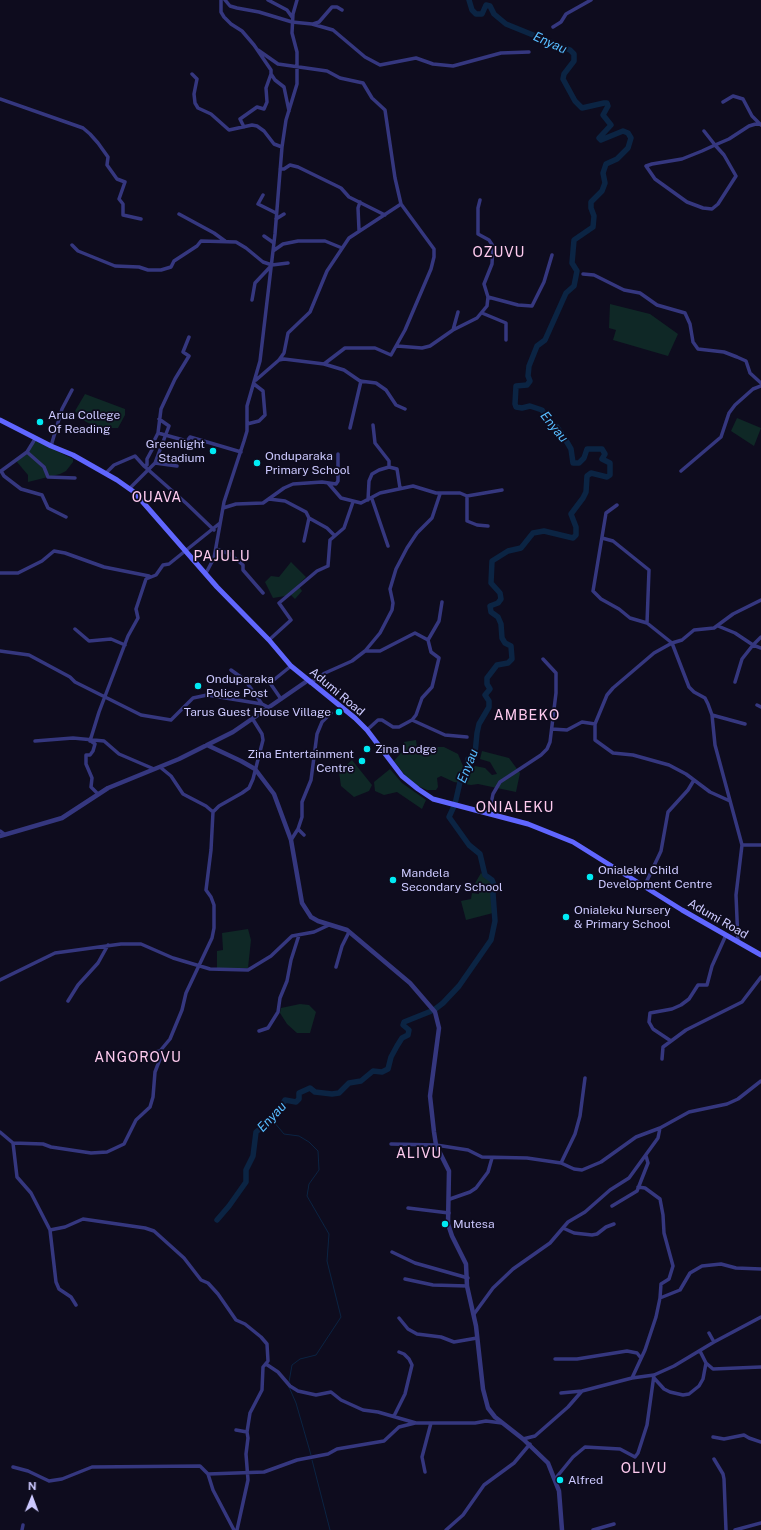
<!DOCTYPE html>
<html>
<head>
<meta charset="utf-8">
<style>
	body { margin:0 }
	#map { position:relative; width:761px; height:1530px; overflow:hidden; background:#0e0c1e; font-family:"Public Sans",sans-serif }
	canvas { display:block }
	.north { position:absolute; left:12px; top:1478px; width:40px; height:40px; -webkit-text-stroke:3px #0e0c1e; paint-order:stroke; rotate:1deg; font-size:11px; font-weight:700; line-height:16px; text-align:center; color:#ccc9ff }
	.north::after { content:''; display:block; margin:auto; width:14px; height:18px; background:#ccc9ff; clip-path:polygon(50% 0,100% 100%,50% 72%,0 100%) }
</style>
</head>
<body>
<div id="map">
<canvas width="761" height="1530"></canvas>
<div class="north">N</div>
</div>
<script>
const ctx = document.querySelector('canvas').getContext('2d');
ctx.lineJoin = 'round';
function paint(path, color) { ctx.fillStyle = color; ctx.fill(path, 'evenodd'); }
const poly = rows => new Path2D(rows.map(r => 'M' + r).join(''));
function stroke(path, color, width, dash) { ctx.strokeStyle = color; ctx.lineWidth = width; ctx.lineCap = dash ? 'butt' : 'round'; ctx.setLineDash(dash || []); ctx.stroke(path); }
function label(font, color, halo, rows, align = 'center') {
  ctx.font = font + ' "Public Sans",sans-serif'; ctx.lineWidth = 3.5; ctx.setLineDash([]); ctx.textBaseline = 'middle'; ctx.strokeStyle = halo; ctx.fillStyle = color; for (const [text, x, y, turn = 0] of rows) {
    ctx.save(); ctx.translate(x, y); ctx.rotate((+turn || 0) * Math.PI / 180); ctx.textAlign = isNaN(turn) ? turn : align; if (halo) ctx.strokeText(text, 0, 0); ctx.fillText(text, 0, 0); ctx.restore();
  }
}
const green = poly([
	[610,304,650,314,678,334,668,356,613,340,616,330,609,328],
	[85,394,125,409,125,415,118,428,97,428,83,420,75,411],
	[737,418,761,428,754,446,731,431],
	[36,441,73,459,73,462,66,471,60,474,28,482,28,475,17,462,18,459,26,455,33,442],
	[291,562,306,577,298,585,302,591,295,599,291,595,273,598,265,582,271,576,279,577],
	[416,740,417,748,427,753,438,747,444,747,458,754,463,766,461,774,465,777,475,766,485,768,492,775,497,774,490,762,480,759,482,751,509,758,520,773,516,792,478,784,471,785,454,782,441,776,437,778,438,787,436,790,427,790,411,783,394,761,406,747,404,742],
	[352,760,372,785,369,791,354,797,341,786,339,772],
	[390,769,402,783,426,800,422,809,397,792,384,795,375,791,374,782],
	[481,873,490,881,492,886,493,913,466,920,461,901,471,899,472,893,479,894,479,889,474,885],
	[248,929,251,940,248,968,217,968,217,951,223,950,222,933],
	[300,1004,309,1005,316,1012,310,1033,297,1033,287,1024,280,1013,281,1008]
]);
const stream = poly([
	[273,1118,274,1122,284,1134,299,1136,309,1142,318,1151,319,1170,309,1184,307,1196,329,1234,327,1261,341,1317,316,1355,300,1359,292,1365,289,1382],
	[289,1387,296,1403,311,1455],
	[312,1460,330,1530]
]);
const river = poly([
	[217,1220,229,1206,246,1182,246,1170,253,1156,256,1132,273,1118,285,1100,296,1102,299,1099,299,1093,310,1088,315,1092,332,1094,339,1093,349,1083,361,1081,373,1071,382,1072,388,1069,391,1057,397,1046,402,1038,408,1035,409,1030,403,1025,404,1022,434,1010,443,1003,459,986,491,940,495,921,493,894,494,885,492,880,485,875,480,854,469,845,449,817,455,804,460,782,467,771,468,759,475,754,477,733,479,724,489,707,489,701,485,695,490,689,487,684,487,678,497,665,508,663,512,659,511,646,505,643,502,638,501,624,498,617,491,612,490,606,498,603,501,599,500,593,491,583,492,561,508,551,521,548,533,533,544,531,573,538,576,535,576,527,571,514,583,498,586,492,587,476,591,473,607,477,610,475,610,463,602,459,605,454,602,449,587,449,584,458,579,463,573,463,571,449,564,437,557,427,550,423,542,410,530,406,522,408,516,407,515,404,516,386,527,385,530,381,528,376,529,366,537,346,545,340,566,293,574,286,577,271,572,263,574,240,593,227,594,216,591,208,591,202,602,191,605,183,603,173,606,164,617,159,628,148,631,138,628,133,623,131,601,140,599,138,611,125,603,115,608,106,607,103,604,103,582,108,575,101,563,79,564,74,574,61,574,54,570,50,506,24,494,14,490,6,486,5,482,14,476,14,472,10,469,0]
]);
const minor = poly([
	[221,0,221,12,224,17,231,24,242,31,254,45,271,70,271,74,275,80,284,87,289,111],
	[225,0,230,6,237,8,259,12,292,22,312,24,333,30,365,57,380,65,416,58,433,64,453,66,501,53,529,52],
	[268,0,287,10,292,17],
	[313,24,319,22,332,7,337,7,342,10],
	[553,27,561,22,566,14,591,0],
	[258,50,278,64,327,71,340,78,363,83,372,98,385,110,395,178,401,204,434,249,434,257,431,269,405,330,391,355,375,348,345,348,324,364],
	[192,74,197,79,194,94,195,103,198,108,211,114,229,130,252,125,257,126,264,131,274,144,282,147],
	[0,99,83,128,90,134,98,143,108,157,107,165,117,179,125,182,119,199,123,204,123,215,141,219],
	[723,102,733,96,743,99,752,116,761,125],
	[244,127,240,119,257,107,264,109,267,102,266,88,271,74],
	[704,131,715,145,724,155,736,176,718,204,712,209,703,208,687,202,655,179,646,166,652,164,682,159,702,151,715,145,729,139,749,126,759,123],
	[280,169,284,169,290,165,298,167,341,188,349,197,385,215],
	[263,195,258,204,276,213],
	[179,214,214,233,225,241],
	[276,219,284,214],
	[359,230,358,208,360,202],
	[264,236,274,243],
	[72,245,78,251,115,266,139,267,148,270,161,270,171,267,174,261,197,246,201,241,236,242,246,248,263,262,272,265,288,263],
	[273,251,283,244,298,241,325,241,342,248],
	[583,274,594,275,624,290,640,293,657,305,685,313,690,324,693,342,698,349,724,352,737,357,746,361,750,373,761,383],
	[488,297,518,305,532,306,544,282,552,255],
	[252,300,255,283,271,266],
	[482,313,506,323,506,340],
	[453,330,458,312],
	[397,346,422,348,430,346,453,330,477,318,487,306,488,297,484,284,492,264,493,246,489,240,478,234,478,208,480,200],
	[279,360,284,359,324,364,344,370,360,381,376,383,386,390,396,405,405,409],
	[256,380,279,360,284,353,288,333,310,312,327,271,349,238,401,204],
	[247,424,259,421,265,415,263,391,254,384],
	[373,425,375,443,389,461,389,467],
	[350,428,361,381],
	[158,433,187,441,190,437,241,452],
	[35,439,27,452,1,471,4,476,21,489,42,495,48,508,66,517],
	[51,446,62,409,72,390],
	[27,452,44,467,48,477,75,478],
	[155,463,177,466],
	[144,466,187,504,214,530],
	[681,471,721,437,729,413,735,405,753,389,761,386],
	[106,473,114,465,135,456,144,466,147,465,147,459,154,446,154,441,158,433,161,409,175,379,189,356,183,352,189,337],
	[328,483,341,498,361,503,380,493,413,486,436,493,460,493,467,496,502,490],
	[129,489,155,463,169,426,159,419],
	[467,496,467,521,477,525,488,526],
	[269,499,285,501,306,512,309,518,327,528,334,535],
	[372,499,388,546],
	[368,500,369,481,372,474,379,470,389,467,397,469,400,488],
	[617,505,606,513,593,591,601,599,619,609,630,618,647,623],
	[223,508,236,504,263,503,284,488,293,484,322,482,336,484,338,481,338,454],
	[602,538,613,541,649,570,647,623,672,643,682,640,694,630,714,628,733,614,761,600],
	[304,541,309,518],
	[216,549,230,554,243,565,243,570,263,593],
	[0,573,18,573,42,561,54,551,65,553,104,567,149,576],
	[206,573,214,558,224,502,244,441,247,431,247,406,260,361,275,234,282,147,286,120,297,84,297,52,292,33,293,14,297,0],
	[718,626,735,633,753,645,761,637],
	[75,629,89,641,111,639,125,645],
	[269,640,291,620,279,603,317,571,328,566,330,540,344,528,353,502],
	[0,651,29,655,70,677,75,682,141,715,171,720,193,698,207,695,262,704,268,707],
	[365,651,380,651,415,633,428,640],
	[231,670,245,680,262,704],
	[735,682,742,659,753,645,761,648],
	[310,683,325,673,352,661,365,651,380,633,392,610,393,603,390,589,396,569,407,548,417,533,432,518,440,494],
	[281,699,270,683,291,666],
	[757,705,761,707],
	[712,715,745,724],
	[412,720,445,735,467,737],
	[595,724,595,740,613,753,633,755,669,765,686,774,710,792,730,801],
	[552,729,567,730,582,722,595,724,607,695,613,688,654,653,672,643,689,687,694,692,705,698,708,704,712,715,715,745,742,845],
	[367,730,378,720,382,720,393,727,399,727,412,720,416,715,422,698,432,687,439,658,431,652,428,640,439,621,442,602],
	[35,741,73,738,104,741,119,754,154,769],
	[90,741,99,712,128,636,138,618,136,609,146,579,156,575,163,565,169,564,220,523],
	[91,741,95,744,93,751,90,755,86,755,86,764,92,778,91,787,98,794],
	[160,767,171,776,183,794,206,806,213,812],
	[489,814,493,794,500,782,541,755,547,749,550,742,556,693,556,673,543,659],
	[298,829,304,835],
	[0,831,4,834],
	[291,840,298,829,302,817,302,802,311,780,317,734,322,722,331,713],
	[644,887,661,851,668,812,688,790,694,780],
	[738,942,736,895,742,845,761,845],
	[336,967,342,946,349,932],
	[0,980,55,953,121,944,141,944,173,958,210,969,248,970,271,956,292,936,314,932,329,925],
	[68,1001,78,985,98,963,108,945],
	[259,1031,268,1028,278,1012,280,998,287,981,291,960,299,935],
	[671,1041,653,1029,649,1022,650,1013,672,1009,681,1005,689,999,698,985,707,985,712,966,726,935],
	[135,1056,160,1051],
	[662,1059,663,1047,686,1030,742,1002,761,977],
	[0,1132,13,1143,43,1144,51,1147,91,1153,107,1152,124,1144,136,1120,150,1107,153,1097,155,1072,160,1059,160,1051,170,1039,182,1010,186,993,212,938,214,928,214,905,211,897,206,890,211,850,213,812,219,806,242,793,249,788,253,779,263,740,262,734,252,718],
	[13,1143,17,1177,31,1193,50,1230,65,1227,83,1219,145,1228,154,1231,184,1258,201,1280,208,1283,218,1294,236,1320,245,1324,261,1337,267,1344,268,1361,263,1367,262,1390,250,1413,247,1432],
	[391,1144,436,1145,468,1150,482,1157,527,1158,561,1163,574,1169,582,1170,601,1162,636,1137,660,1128,689,1112,727,1104,738,1099,761,1081],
	[561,1163,575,1134,580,1116,585,1078],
	[450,1199,470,1192,476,1188,488,1172,492,1158],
	[612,1206,637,1191,648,1163,646,1156],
	[408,1208,449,1213],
	[563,1228,574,1233,592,1235,597,1234,606,1227,614,1224],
	[50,1230,56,1282,59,1289,71,1297,76,1305],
	[392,1252,415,1263,468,1278],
	[405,1279,433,1285,467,1286],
	[660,1298,680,1290,690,1273,702,1266,721,1264,736,1268,761,1269],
	[474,1314,493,1288,513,1269,550,1243,568,1222,585,1212,610,1190,629,1178,658,1138,660,1128],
	[399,1318,408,1329,417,1334,441,1337,454,1342,477,1338],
	[709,1333,714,1342],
	[700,1351,706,1363,713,1369,761,1367],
	[555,1359,577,1359,627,1351,637,1353,641,1358],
	[266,1364,278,1372,290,1386,298,1391,316,1395,331,1392,341,1400,363,1410,378,1412,416,1423,475,1423,486,1421,502,1423],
	[632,1378,645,1350,656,1317,660,1298,661,1284,669,1279,673,1266,664,1233,663,1215,660,1199,645,1188,638,1187],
	[654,1378,664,1389,670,1392,683,1395,689,1394,699,1386,703,1379,706,1363],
	[561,1393,582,1391,632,1378,654,1375,674,1366,714,1342,761,1317],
	[394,1416,405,1394,412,1365,409,1359,404,1354,399,1352],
	[236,1430,247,1432,248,1438,246,1454,248,1480,237,1530],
	[713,1437,724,1439,744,1435,749,1438,761,1442],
	[523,1439,535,1436,568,1407,582,1391],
	[714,1459,723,1474,724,1479,726,1530],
	[13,1467,28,1471,49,1481,62,1479,92,1467,200,1466,208,1474,213,1490,234,1530],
	[425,1472,422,1457,431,1423],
	[208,1474,264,1472,297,1460,328,1454,337,1449,384,1441,399,1427,415,1423],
	[555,1479,573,1457,585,1447,620,1449,635,1457,638,1453,647,1425,654,1375],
	[22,1530,23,1525],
	[446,1530,463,1515,484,1485,514,1463,530,1444],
	[593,1530,614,1524],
	[735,1530,761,1523]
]);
const tertiary = poly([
	[207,745,241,761,255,769,274,794,291,840,302,903,311,917,318,921,347,930,410,983,435,1012,439,1028,430,1096,434,1132,436,1145,449,1171,448,1224,452,1236,466,1264,467,1286,476,1326,483,1389,488,1408,495,1417,523,1439,548,1463,559,1491,562,1530],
	[0,836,62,818,108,788,179,759,233,732,307,681]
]);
const secondary = poly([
	[0,420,51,446,73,455,117,480,134,492,217,587,269,640,291,666,355,718,367,730,402,776,418,789,433,799,528,824,573,842,682,910,761,955]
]);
const markers = [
	[40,422,4,"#00ebf4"],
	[213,451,4,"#00ebf4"],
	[257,463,4,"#00ebf4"],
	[198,686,4,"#00ebf4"],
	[339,712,4,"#00ebf4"],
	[367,749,4,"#00ebf4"],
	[362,761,4,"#00ebf4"],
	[590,877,4,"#00ebf4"],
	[393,880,4,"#00ebf4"],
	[566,917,4,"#00ebf4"],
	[445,1224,4,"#00ebf4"],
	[560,1480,4,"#00ebf4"]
];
const poiNames = [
	["Arua College",48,415],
	["Of Reading",48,429],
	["Greenlight",205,444,"right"],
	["Stadium",205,458,"right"],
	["Onduparaka",265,456],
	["Primary School",265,470],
	["Onduparaka",206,679],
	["Police Post",206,693],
	["Tarus Guest House Village",331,712,"right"],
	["Zina Lodge",375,749],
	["Zina Entertainment",354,754,"right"],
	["Centre",354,768,"right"],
	["Onialeku Child",598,870],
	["Development Centre",598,884],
	["Mandela",401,873],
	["Secondary School",401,887],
	["Onialeku Nursery",574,910],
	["& Primary School",574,924],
	["Mutesa",453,1224],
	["Alfred",568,1480]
];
const streetNames = [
	["Adumi Road",337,692,40],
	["Adumi Road",718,919,30]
];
const waterNames = [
	["Enyau",550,43,24],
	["Enyau",554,427,51],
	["Enyau",468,766,-68],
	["Enyau",272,1117,-47]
];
const quarterNames = [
	["OZUVU",499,253],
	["OUAVA",157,498],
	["PAJULU",222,557],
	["AMBEKO",527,716],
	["ONIALEKU",515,808],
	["ANGOROVU",138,1058],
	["ALIVU",419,1154],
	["OLIVU",644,1469]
];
paint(green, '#0f2826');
stroke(stream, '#0b2443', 1);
stroke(river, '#0b2443', 5.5);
stroke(minor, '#35377f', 3.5);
stroke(tertiary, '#35377f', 4.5);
stroke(secondary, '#6066ff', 5);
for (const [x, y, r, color] of markers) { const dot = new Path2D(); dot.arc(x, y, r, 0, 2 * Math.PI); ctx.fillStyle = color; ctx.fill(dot); stroke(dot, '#0e0c1e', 1.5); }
label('12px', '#ccc9ff', '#0e0c1e', poiNames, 'left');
label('12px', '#ccc9ff', '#0e0c1e', streetNames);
label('italic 13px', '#57bcff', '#0e0c1e', waterNames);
ctx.letterSpacing = '1px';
label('14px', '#ffcbef', '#0e0c1e', quarterNames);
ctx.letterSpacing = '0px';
</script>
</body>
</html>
